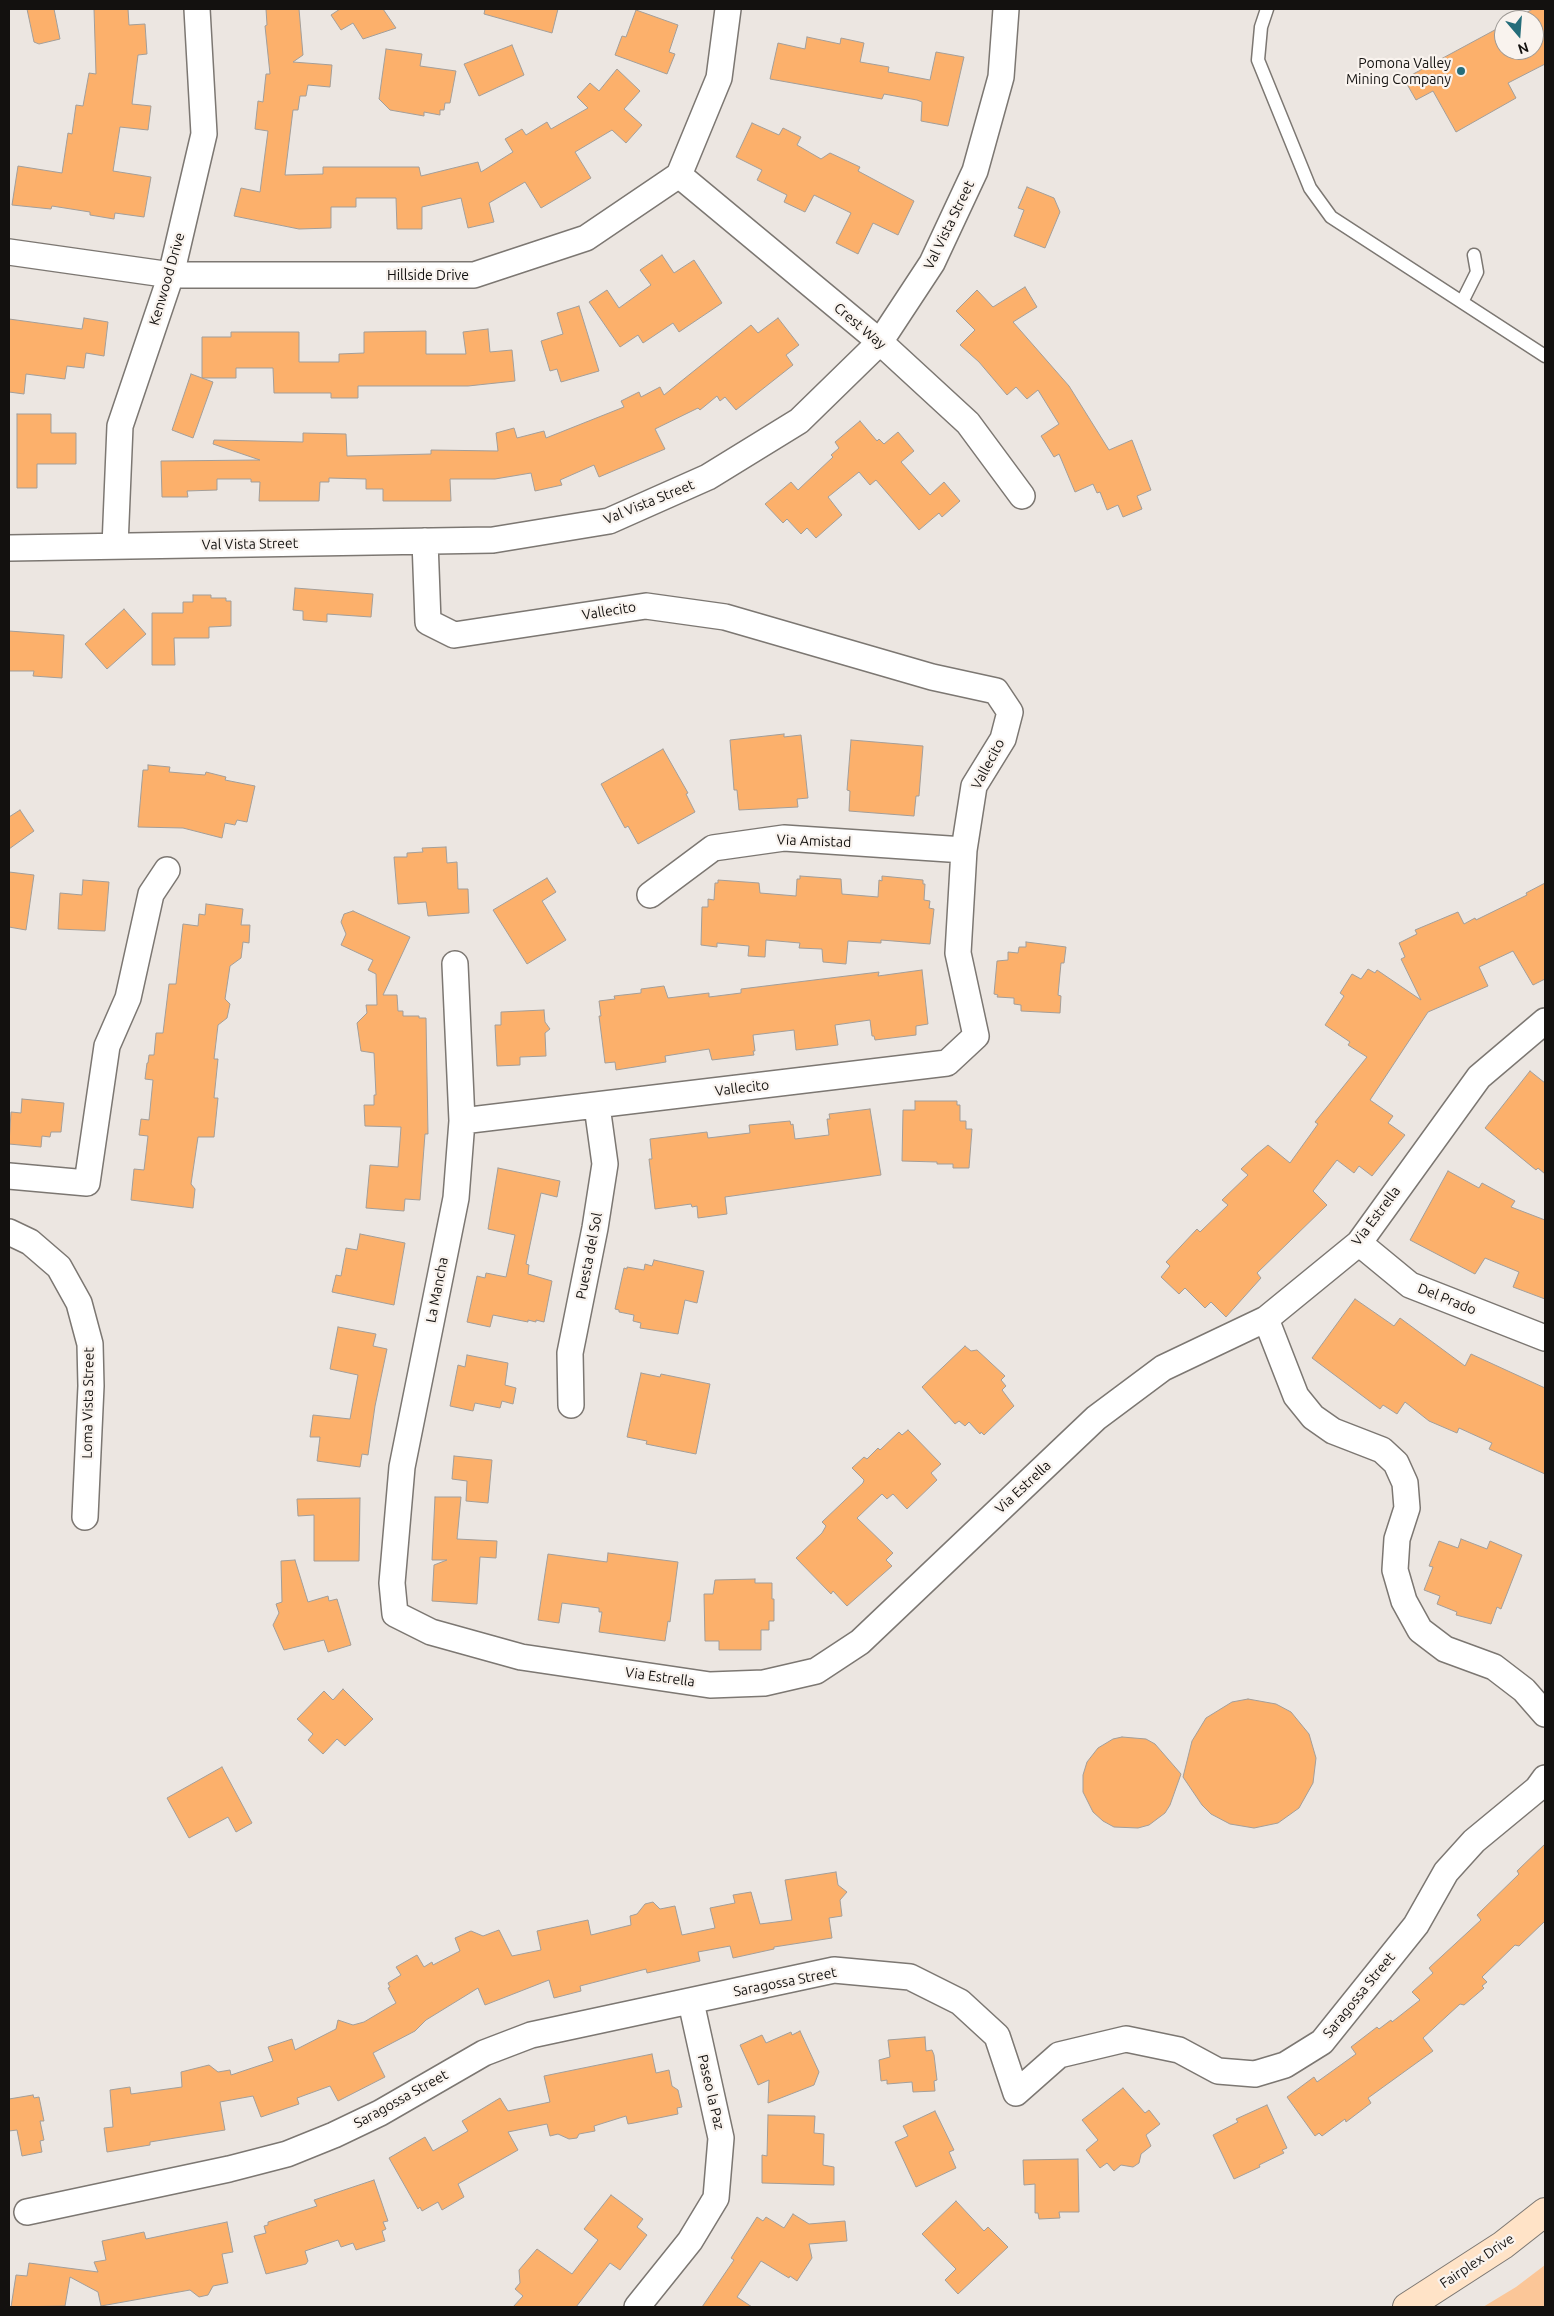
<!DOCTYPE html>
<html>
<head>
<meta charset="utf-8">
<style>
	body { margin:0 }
	#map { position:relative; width:1554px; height:2316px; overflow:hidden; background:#ece6e1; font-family:Ubuntu,sans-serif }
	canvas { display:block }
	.frame { position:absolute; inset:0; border:10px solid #13110f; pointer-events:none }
	.north { position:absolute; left:1494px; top:10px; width:50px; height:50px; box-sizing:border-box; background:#f9f3ee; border:1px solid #9d9995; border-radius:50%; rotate:162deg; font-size:14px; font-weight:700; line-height:20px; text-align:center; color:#13110f }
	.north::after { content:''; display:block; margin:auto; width:18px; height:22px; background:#256d7a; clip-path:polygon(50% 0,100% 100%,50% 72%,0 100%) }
</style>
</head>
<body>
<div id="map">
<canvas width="1554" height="2316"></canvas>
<div class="frame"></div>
<div class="north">N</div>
</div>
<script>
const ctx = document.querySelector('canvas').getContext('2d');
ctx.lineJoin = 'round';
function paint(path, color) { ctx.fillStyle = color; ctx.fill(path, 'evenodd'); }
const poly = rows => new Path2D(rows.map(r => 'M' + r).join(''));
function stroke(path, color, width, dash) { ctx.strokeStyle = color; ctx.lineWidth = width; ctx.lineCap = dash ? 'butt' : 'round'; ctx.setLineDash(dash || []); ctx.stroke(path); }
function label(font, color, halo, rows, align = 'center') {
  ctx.font = font + ' Ubuntu,sans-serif'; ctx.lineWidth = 4.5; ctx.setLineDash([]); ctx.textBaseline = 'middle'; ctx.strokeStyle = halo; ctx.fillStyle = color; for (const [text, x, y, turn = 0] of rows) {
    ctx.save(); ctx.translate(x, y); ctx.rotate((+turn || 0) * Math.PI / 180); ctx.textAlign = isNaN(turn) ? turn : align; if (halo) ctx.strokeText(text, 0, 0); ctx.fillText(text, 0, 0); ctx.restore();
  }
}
const green = poly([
	[1545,2265,1545,2307,1483,2307,1516,2287]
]);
const building = poly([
	[27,9,54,9,60,39,39,44,34,42,27,9],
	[94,9,128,9,129,25,145,24,147,54,138,55,132,104,151,106,148,130,120,127,113,171,151,177,144,217,115,213,114,219,90,215,90,212,52,206,51,209,12,205,18,166,62,173,68,133,72,134,76,105,83,106,89,73,96,74,94,9],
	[266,9,299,9,303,55,293,62,332,65,330,87,308,85,306,96,300,96,298,110,293,110,285,175,323,174,323,167,419,167,421,176,478,162,481,172,513,152,505,139,522,129,526,135,547,122,551,129,588,108,577,97,590,83,599,91,617,69,640,91,624,109,642,125,626,143,612,130,575,152,591,178,568,192,541,208,525,182,489,203,494,222,468,228,461,198,422,207,422,229,397,229,396,198,356,198,356,207,331,207,331,228,299,229,234,216,241,188,260,192,268,131,255,129,258,101,263,102,266,74,270,74,265,26,267,25,266,9],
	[340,9,383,9,396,28,363,39,353,23,341,30,331,15,340,9],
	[485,9,558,9,552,33,484,14,485,9],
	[1533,9,1545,9,1545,64,1508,83,1516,98,1456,132,1433,91,1416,100,1404,79,1504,25,1504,50,1534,50,1534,20,1512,20,1533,9],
	[636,10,678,25,669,52,675,54,667,74,615,55,622,36,626,37,636,10],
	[807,37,840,44,841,38,864,43,860,62,889,67,888,72,930,80,936,52,964,57,948,126,921,121,922,102,917,100,884,94,882,99,770,79,778,43,805,49,807,37],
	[512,45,524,75,479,96,464,64,512,45],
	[386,49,422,54,420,66,456,71,450,103,445,103,444,110,440,110,440,115,424,112,424,116,390,110,379,99,386,49],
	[752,123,779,135,783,128,801,137,797,145,821,159,830,153,860,167,858,171,914,201,898,235,873,223,858,254,836,243,851,213,814,195,805,212,784,202,787,195,757,180,762,170,736,157,752,123],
	[1027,187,1054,198,1060,212,1045,248,1014,236,1024,210,1018,208,1027,187],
	[662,255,674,273,694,260,722,303,679,332,673,323,643,343,638,335,620,347,589,302,607,290,619,308,651,285,640,270,662,255],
	[1025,287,1037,307,1013,322,1069,386,1109,450,1132,440,1151,490,1137,496,1142,509,1123,517,1118,505,1107,510,1100,492,1097,493,1093,484,1075,492,1059,454,1054,457,1041,436,1059,424,1038,390,1027,399,1016,387,1007,395,979,362,960,345,975,330,956,311,977,290,993,307,1025,287],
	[579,306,599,371,561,382,557,369,550,371,541,341,563,334,557,313,579,306],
	[84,318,108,322,104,356,86,353,84,368,67,366,65,379,26,374,24,394,9,392,9,319,82,329,84,318],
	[778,318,799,345,786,355,793,365,736,410,725,397,720,401,717,396,700,410,698,408,655,429,665,449,599,477,594,465,560,480,562,485,535,491,531,473,495,479,450,479,451,501,383,501,383,489,366,489,366,479,329,478,329,482,320,482,319,501,259,501,260,482,251,482,251,479,217,479,217,490,187,491,188,497,162,497,161,461,260,460,213,444,214,440,303,442,303,433,346,434,347,456,431,454,431,450,498,451,496,433,514,428,517,438,544,431,546,438,624,407,621,401,639,392,641,397,660,387,664,395,751,325,758,333,778,318],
	[488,329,490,352,512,350,515,381,468,386,358,386,358,398,331,398,331,393,274,393,273,368,236,368,236,378,202,378,202,337,231,337,231,332,299,332,299,362,339,362,339,354,364,353,364,332,426,331,426,354,466,354,463,332,488,329],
	[191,374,213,382,193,438,172,430,191,374],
	[17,414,51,414,51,433,76,433,76,464,37,464,37,488,17,488,17,414],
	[860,421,877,441,879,439,884,444,898,432,914,451,901,462,930,495,944,482,960,501,942,517,939,513,919,530,876,480,870,485,859,472,828,497,842,515,816,538,807,528,801,534,787,519,783,523,765,504,791,482,798,490,833,457,831,455,839,448,835,442,860,421],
	[295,588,373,594,371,617,327,614,327,622,303,620,303,611,293,610,295,588],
	[193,595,211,595,211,598,226,598,226,601,231,601,231,626,209,627,209,638,174,638,175,665,152,665,152,613,183,613,183,602,193,602,193,595],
	[124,609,146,634,107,669,85,644,124,609],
	[9,631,64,635,62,678,33,676,34,671,9,671,9,631],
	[784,734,784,737,801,735,808,798,797,799,798,807,739,810,737,790,734,790,730,740,784,734],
	[851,740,923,746,919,796,916,796,914,816,849,811,850,791,847,790,851,740],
	[663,749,688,793,686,794,695,812,638,844,628,826,625,828,601,784,663,749],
	[148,765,170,767,169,772,205,775,206,772,226,777,225,780,255,786,247,822,237,820,235,825,225,823,222,838,183,828,138,827,143,770,148,770,148,765],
	[20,810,34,831,9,849,9,817,20,810],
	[446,847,447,863,457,862,458,889,468,889,469,913,428,916,426,902,398,904,394,857,407,857,407,853,423,852,422,848,446,847],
	[9,872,34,875,26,930,9,927,9,872],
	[800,876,841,879,842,894,878,897,879,880,882,881,882,876,923,880,923,884,925,884,924,900,930,901,929,908,934,909,930,944,881,940,881,943,848,941,846,964,823,962,822,949,799,948,800,943,766,940,765,957,748,956,749,946,717,943,717,947,701,945,702,907,708,907,708,899,714,900,715,883,718,883,718,880,759,883,760,893,796,896,797,879,800,879,800,876],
	[547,878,556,892,542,901,566,940,527,964,493,910,547,878],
	[83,880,109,882,105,931,58,929,60,893,82,895,83,880],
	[1545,883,1545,979,1533,985,1513,951,1479,967,1488,986,1428,1012,1370,1100,1393,1116,1388,1123,1405,1135,1372,1176,1359,1166,1354,1173,1337,1160,1313,1191,1327,1205,1257,1273,1261,1278,1226,1317,1211,1302,1205,1308,1185,1288,1179,1294,1161,1277,1170,1266,1166,1262,1197,1229,1200,1232,1228,1205,1222,1200,1248,1175,1241,1169,1256,1155,1268,1145,1290,1163,1318,1124,1315,1122,1367,1057,1348,1045,1350,1042,1325,1025,1344,996,1340,993,1352,974,1361,979,1368,969,1375,973,1377,970,1421,1000,1401,959,1405,957,1399,943,1417,934,1415,930,1458,912,1464,924,1475,918,1476,920,1527,895,1526,893,1545,883],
	[206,904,243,909,241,925,250,925,249,943,243,942,241,958,230,966,225,999,230,1004,227,1018,218,1025,214,1059,218,1059,214,1098,218,1098,214,1137,198,1137,191,1184,195,1189,193,1208,131,1200,134,1169,144,1170,148,1136,139,1135,141,1119,149,1120,153,1080,145,1079,147,1063,148,1063,149,1055,154,1055,156,1033,163,1033,169,984,176,984,183,924,198,926,199,914,205,915,206,904],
	[353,911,410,937,383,995,397,995,398,1011,403,1011,403,1016,419,1016,419,1018,426,1018,428,1134,425,1134,420,1200,405,1199,404,1211,366,1208,370,1165,398,1167,401,1127,365,1126,364,1105,374,1105,374,1095,376,1095,374,1053,361,1051,357,1023,367,1013,366,1005,377,1005,376,974,368,970,373,960,341,945,346,934,341,922,344,914,353,911],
	[1026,942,1066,947,1064,963,1061,963,1058,995,1061,996,1060,1013,1021,1011,1021,1005,1014,1004,1014,998,997,997,998,995,994,994,997,961,1008,960,1008,952,1018,953,1019,947,1026,947,1026,942],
	[922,970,928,1024,916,1026,916,1035,875,1040,874,1036,872,1036,870,1020,835,1025,838,1045,796,1050,794,1030,753,1035,755,1051,753,1051,754,1055,712,1060,709,1049,665,1056,666,1062,616,1070,615,1062,605,1063,599,1016,601,1016,599,1001,615,999,614,996,641,993,641,989,664,986,668,998,709,993,709,997,741,993,741,989,879,972,878,976,922,970],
	[544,1010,545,1022,550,1029,545,1033,546,1056,520,1057,520,1065,497,1066,495,1025,501,1025,501,1012,544,1010],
	[1530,1071,1545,1083,1545,1174,1538,1168,1536,1170,1485,1128,1530,1071],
	[22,1099,64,1103,61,1132,51,1132,50,1137,42,1136,41,1147,9,1144,11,1112,21,1113,22,1099],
	[915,1101,957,1101,957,1105,960,1105,960,1121,966,1121,966,1129,972,1129,969,1168,953,1168,953,1164,937,1164,937,1162,902,1161,903,1110,915,1110,915,1101],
	[870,1109,881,1175,725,1197,727,1214,698,1218,697,1206,692,1207,691,1204,655,1209,649,1159,652,1159,650,1139,707,1132,708,1138,750,1133,749,1125,790,1121,791,1125,793,1124,795,1139,829,1135,827,1119,830,1119,829,1114,870,1109],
	[498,1168,560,1181,557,1197,541,1193,526,1264,529,1265,528,1274,552,1281,544,1322,536,1320,536,1322,528,1320,528,1322,493,1315,490,1327,467,1322,477,1276,485,1278,486,1273,506,1277,515,1235,488,1229,498,1168],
	[1448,1171,1479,1188,1482,1183,1515,1201,1511,1207,1545,1220,1545,1299,1513,1287,1519,1272,1485,1258,1475,1274,1410,1240,1448,1171],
	[360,1234,405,1243,394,1305,332,1292,336,1275,341,1276,346,1248,357,1250,360,1234],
	[654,1260,704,1271,697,1303,685,1300,678,1334,640,1328,641,1323,633,1321,634,1315,619,1312,619,1310,615,1309,624,1268,627,1269,627,1267,644,1270,645,1264,652,1266,654,1260],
	[1355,1299,1394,1326,1400,1318,1465,1366,1471,1354,1545,1388,1545,1474,1489,1449,1492,1443,1459,1428,1457,1433,1429,1421,1405,1402,1397,1414,1383,1405,1380,1409,1312,1358,1355,1299],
	[338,1327,376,1334,373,1346,387,1349,375,1406,368,1455,362,1454,360,1467,317,1461,320,1437,310,1437,313,1415,350,1419,358,1375,330,1369,338,1327],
	[965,1346,971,1351,977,1350,1005,1376,1001,1380,1006,1386,1002,1390,1014,1406,984,1435,981,1432,980,1434,969,1422,965,1426,959,1421,955,1424,922,1387,965,1346],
	[467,1355,508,1363,505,1385,516,1388,513,1404,502,1401,500,1408,475,1403,473,1411,450,1406,458,1365,465,1367,467,1355],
	[641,1373,660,1377,661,1374,710,1384,696,1454,646,1444,647,1441,627,1437,641,1373],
	[908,1430,941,1464,931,1473,937,1480,907,1509,893,1494,887,1499,882,1494,857,1518,893,1553,886,1560,892,1566,847,1606,833,1591,831,1594,796,1558,822,1533,826,1526,822,1522,863,1483,864,1480,852,1468,864,1457,867,1459,878,1448,880,1450,899,1432,902,1435,908,1430],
	[454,1456,492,1460,488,1503,466,1501,467,1481,452,1479,454,1456],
	[435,1497,461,1497,457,1539,497,1541,496,1558,480,1557,477,1604,432,1601,434,1565,447,1560,432,1560,435,1497],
	[360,1498,359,1561,314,1561,314,1515,298,1516,297,1499,360,1498],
	[1461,1539,1487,1549,1490,1541,1522,1555,1501,1609,1497,1607,1491,1624,1456,1615,1457,1612,1437,1604,1440,1596,1424,1590,1433,1567,1429,1566,1439,1541,1458,1548,1461,1539],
	[608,1553,678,1562,670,1622,668,1621,665,1641,599,1632,602,1612,599,1612,599,1608,562,1603,559,1623,538,1620,548,1554,607,1562,608,1553],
	[295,1560,308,1602,328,1596,329,1601,337,1599,351,1645,328,1652,324,1640,284,1650,273,1625,279,1613,276,1604,282,1602,281,1561,295,1560],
	[755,1579,755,1583,772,1583,772,1599,774,1599,774,1621,769,1621,769,1630,761,1630,761,1650,719,1650,719,1641,705,1641,704,1594,713,1594,715,1580,755,1579],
	[343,1689,373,1719,345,1746,337,1739,323,1754,308,1740,313,1734,297,1719,324,1691,333,1700,343,1689],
	[1248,1699,1276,1704,1291,1712,1309,1734,1316,1758,1313,1783,1299,1808,1278,1823,1254,1828,1230,1824,1211,1814,1202,1805,1183,1777,1192,1741,1206,1718,1232,1702,1248,1699],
	[1122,1737,1146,1739,1155,1744,1181,1774,1170,1805,1165,1813,1149,1825,1138,1828,1114,1827,1103,1821,1093,1812,1083,1792,1083,1775,1087,1762,1098,1748,1113,1739,1122,1737],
	[222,1767,252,1823,236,1832,228,1817,189,1838,167,1798,222,1767],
	[1545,1844,1545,1921,1519,1946,1515,1945,1482,1977,1487,1982,1482,1986,1484,1988,1464,2005,1460,2004,1423,2038,1433,2051,1368,2098,1371,2103,1346,2122,1345,2119,1322,2136,1319,2133,1315,2136,1287,2097,1314,2077,1317,2082,1356,2054,1351,2047,1377,2027,1379,2029,1391,2020,1392,2022,1420,2000,1412,1992,1433,1973,1429,1968,1481,1920,1477,1915,1519,1874,1517,1871,1545,1844],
	[836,1872,838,1885,847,1892,840,1900,842,1916,829,1918,832,1938,774,1947,774,1949,733,1958,730,1946,698,1952,700,1961,647,1973,646,1969,580,1986,581,1991,554,1998,549,1980,485,2005,478,1988,426,2020,415,2031,373,2053,385,2077,338,2101,330,2086,297,2098,299,2104,261,2117,253,2096,220,2102,225,2130,150,2142,150,2145,107,2152,104,2128,113,2127,110,2090,130,2087,131,2094,182,2087,181,2072,209,2065,218,2072,230,2070,231,2075,273,2061,268,2047,292,2039,295,2050,336,2029,338,2020,353,2025,364,2022,396,2003,388,1988,390,1987,388,1983,401,1975,396,1967,417,1955,424,1967,432,1962,433,1965,460,1951,455,1938,471,1931,483,1936,499,1930,512,1956,541,1950,537,1931,588,1920,591,1935,631,1925,630,1916,637,1914,645,1904,653,1902,660,1909,675,1906,682,1935,715,1928,710,1908,735,1903,733,1895,751,1892,760,1924,792,1920,785,1880,836,1872],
	[800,2031,819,2072,814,2085,768,2103,769,2080,758,2085,740,2045,762,2035,766,2043,791,2032,792,2035,800,2031],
	[925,2037,926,2051,932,2050,934,2055,937,2080,934,2081,935,2091,913,2092,912,2082,887,2084,887,2080,881,2081,879,2060,890,2057,888,2040,925,2037],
	[652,2054,656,2073,669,2070,672,2086,678,2090,682,2107,677,2108,678,2114,634,2123,628,2124,626,2116,594,2126,595,2131,579,2134,577,2138,569,2139,558,2134,550,2136,547,2124,508,2132,518,2150,458,2184,464,2197,442,2210,438,2202,422,2211,420,2207,418,2209,389,2158,425,2137,433,2151,468,2131,462,2121,500,2098,508,2111,550,2102,544,2076,652,2054],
	[1123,2088,1145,2113,1149,2110,1160,2124,1146,2135,1151,2146,1141,2154,1139,2163,1133,2167,1121,2165,1114,2171,1107,2163,1100,2168,1086,2150,1098,2140,1082,2120,1123,2088],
	[33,2095,34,2098,39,2097,44,2121,40,2121,44,2140,40,2141,42,2152,22,2156,17,2130,9,2131,9,2099,33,2095],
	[1267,2105,1287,2148,1282,2150,1284,2153,1259,2165,1260,2167,1234,2179,1213,2135,1238,2122,1236,2119,1267,2105],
	[935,2111,954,2150,949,2152,956,2168,916,2187,895,2142,908,2136,903,2126,935,2111],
	[768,2115,815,2116,814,2133,824,2134,823,2165,834,2167,834,2185,762,2183,762,2155,767,2156,768,2115],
	[1078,2159,1079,2212,1059,2212,1060,2218,1039,2219,1038,2213,1035,2213,1035,2184,1024,2185,1023,2160,1078,2159],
	[374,2180,388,2221,383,2222,386,2229,382,2231,385,2241,356,2250,353,2243,341,2247,338,2240,305,2251,308,2261,306,2264,266,2274,254,2236,266,2233,264,2226,268,2225,268,2222,317,2206,314,2200,374,2180],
	[611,2195,643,2219,637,2227,647,2235,620,2270,610,2263,576,2307,513,2307,523,2296,515,2289,520,2283,519,2270,537,2249,572,2274,598,2240,584,2229,611,2195],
	[956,2201,984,2231,988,2227,1008,2247,958,2294,945,2280,956,2269,922,2234,956,2201],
	[793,2214,809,2224,845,2221,847,2241,809,2244,812,2258,797,2281,790,2276,789,2278,761,2261,737,2297,752,2307,702,2307,734,2260,731,2258,757,2217,763,2221,766,2217,784,2228,793,2214],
	[227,2222,233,2252,222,2254,228,2283,213,2286,208,2295,199,2297,190,2290,101,2306,98,2292,70,2277,65,2306,11,2307,16,2275,27,2276,29,2263,98,2272,94,2262,106,2260,102,2241,144,2232,146,2239,227,2222]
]);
const service = poly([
	[1267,9,1261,27,1258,60,1310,188,1331,217,1545,356],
	[1462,302,1477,272,1474,255]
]);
const minor = poly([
	[679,175,880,342,968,423,1022,496],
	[9,252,171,275,474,275,586,238,679,175,719,78,728,9],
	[425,541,428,622,454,635,646,606,725,617,932,677,996,691,1010,712,1003,739,974,786,964,850,958,953,976,1036,947,1063,462,1121],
	[115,546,120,426,171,275,204,134,197,9],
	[9,548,493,540,609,521,708,477,799,421,880,342,932,263,975,171,1001,77,1006,9],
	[650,895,713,848,784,838,964,850],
	[455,964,462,1121,456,1198,402,1467,392,1583,395,1614,431,1632,521,1657,710,1685,764,1683,816,1671,860,1642,1096,1418,1163,1368,1266,1319,1359,1243,1479,1077,1545,1021],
	[9,1176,87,1183,107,1046,128,998,151,894,167,870],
	[9,1232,30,1242,59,1267,79,1303,90,1344,91,1386,85,1517],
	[1359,1243,1410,1285,1545,1338],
	[1266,1319,1296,1396,1313,1417,1333,1431,1382,1450,1396,1463,1405,1483,1407,1508,1397,1539,1395,1570,1404,1601,1420,1630,1445,1649,1494,1667,1524,1690,1545,1714],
	[571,1405,570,1353,595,1228,605,1164,597,1106],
	[27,2212,229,2169,287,2154,334,2135,380,2113,484,2053,531,2035,834,1970,910,1977,960,2002,997,2036,1016,2093,1059,2055,1126,2039,1179,2050,1218,2071,1255,2074,1285,2065,1322,2042,1416,1925,1446,1872,1474,1841,1537,1789,1545,1778],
	[637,2307,690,2241,716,2198,721,2138,691,2002]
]);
const secondary = poly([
	[1407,2307,1503,2245,1545,2212]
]);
const markers = [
	[1461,71,5,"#256d7a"]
];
const poiNames = [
	["Pomona Valley",1451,63],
	["Mining Company",1451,79]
];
const streetNames = [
	["Val Vista Street",949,225,-64],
	["Hillside Drive",428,275],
	["Kenwood Drive",167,279,-74],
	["Crest Way",860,326,40],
	["Val Vista Street",649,502,-22],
	["Val Vista Street",250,544,-1],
	["Vallecito",609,611,-9],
	["Vallecito",988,764,-62],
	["Via Amistad",814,841,2],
	["Vallecito",742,1088,-7],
	["Via Estrella",1376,1216,-53],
	["Puesta del Sol",589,1256,-79],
	["La Mancha",437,1290,-79],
	["Del Prado",1447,1299,22],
	["Loma Vista Street",88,1403,-89],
	["Via Estrella",1023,1487,-43],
	["Via Estrella",660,1677,8],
	["Saragossa Street",785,1982,-11],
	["Saragossa Street",1359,1995,-51],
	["Paseo la Paz",711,2092,77],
	["Saragossa Street",401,2099,-29],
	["Fairplex Drive",1477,2261,-34]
];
paint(green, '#fbc698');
paint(building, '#fcb06b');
stroke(building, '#a39e99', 1);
stroke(service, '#7c7772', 15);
stroke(minor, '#7c7772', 28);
stroke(secondary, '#7c7772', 30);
stroke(service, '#fff', 12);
stroke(minor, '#fff', 25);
stroke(secondary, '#ffe3c7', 28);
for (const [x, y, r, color] of markers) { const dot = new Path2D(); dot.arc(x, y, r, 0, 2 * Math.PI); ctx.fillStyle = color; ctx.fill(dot); stroke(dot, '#f9f3ee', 2); }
label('14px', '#13110f', '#f9f3ee', poiNames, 'right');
label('14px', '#13110f', '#f9f3ee', streetNames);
</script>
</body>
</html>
